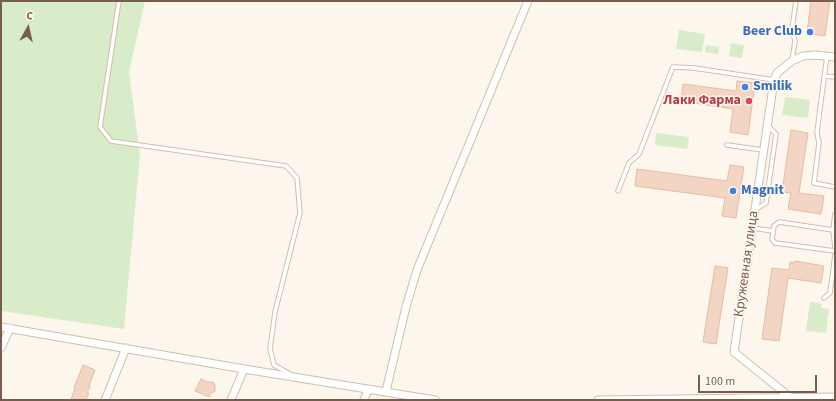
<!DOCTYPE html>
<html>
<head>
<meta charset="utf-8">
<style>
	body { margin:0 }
	#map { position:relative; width:836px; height:401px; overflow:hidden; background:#fdf6ec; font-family:"Source Sans 3",sans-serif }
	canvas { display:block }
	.frame { position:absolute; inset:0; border:2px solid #7a5c4d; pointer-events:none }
	.north { position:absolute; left:8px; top:8px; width:40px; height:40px; -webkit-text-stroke:3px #fffaf3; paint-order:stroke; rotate:8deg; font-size:11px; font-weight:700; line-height:16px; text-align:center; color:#7a5c4d }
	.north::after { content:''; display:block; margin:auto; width:14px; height:18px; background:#7a5c4d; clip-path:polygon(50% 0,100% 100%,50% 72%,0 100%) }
	.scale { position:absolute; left:698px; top:375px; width:119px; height:18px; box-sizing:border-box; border:2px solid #7a5c4d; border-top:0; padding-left:5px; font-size:12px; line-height:14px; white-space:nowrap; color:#7a5c4d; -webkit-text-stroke:3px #fffaf3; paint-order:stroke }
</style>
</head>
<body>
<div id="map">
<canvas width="836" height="401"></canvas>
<div class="frame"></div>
<div class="north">С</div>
<div class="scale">100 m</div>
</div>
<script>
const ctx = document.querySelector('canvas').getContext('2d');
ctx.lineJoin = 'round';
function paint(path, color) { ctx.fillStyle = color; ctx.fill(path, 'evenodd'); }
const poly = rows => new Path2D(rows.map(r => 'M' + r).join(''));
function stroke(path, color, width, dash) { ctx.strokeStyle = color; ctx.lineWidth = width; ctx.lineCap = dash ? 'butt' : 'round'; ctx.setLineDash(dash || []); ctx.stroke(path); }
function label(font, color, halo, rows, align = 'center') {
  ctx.font = font + ' "Source Sans 3",sans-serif'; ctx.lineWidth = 3; ctx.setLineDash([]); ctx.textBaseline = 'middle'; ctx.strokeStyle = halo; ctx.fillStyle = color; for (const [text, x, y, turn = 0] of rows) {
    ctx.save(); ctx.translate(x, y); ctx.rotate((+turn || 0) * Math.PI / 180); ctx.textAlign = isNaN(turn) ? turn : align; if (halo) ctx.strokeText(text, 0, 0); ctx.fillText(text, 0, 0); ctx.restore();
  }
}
const green = poly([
	[1,1,145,1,129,72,140,155,124,329,1,311],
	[679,30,705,34,702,52,676,49],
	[731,43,744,45,742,58,729,56],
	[706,45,719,47,718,54,705,52],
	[785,97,810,100,808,118,782,115],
	[656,133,689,137,687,149,655,145],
	[810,302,822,304,821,308,829,309,826,333,806,331]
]);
const building = poly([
	[811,1,830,1,825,36,807,33,811,1],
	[737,81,755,83,748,135,730,132,733,109,681,101,683,84,736,91,737,81],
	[791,130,808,133,799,193,824,196,821,214,788,209,791,193,782,192,791,130],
	[730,165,744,167,736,218,722,216,725,198,635,186,637,169,727,181,730,165],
	[795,261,824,266,821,283,788,278,779,341,762,339,772,268,789,270,790,262,794,263,795,261],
	[715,266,728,268,716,344,703,342,715,266],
	[83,365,95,370,89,386,90,387,87,393,89,393,86,400,71,400,75,388,74,388,83,365],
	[201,379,207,382,213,382,215,385,215,391,210,394,209,397,195,391,201,379]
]);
const service = poly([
	[119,1,100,127,111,141,286,166,297,178,300,213,275,312,270,349,274,365,290,374],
	[827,56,817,132,819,143,814,183,835,187],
	[792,61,795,41,792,29,796,1],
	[825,76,835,77],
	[727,145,763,150],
	[618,191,629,163,639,154,673,67,694,68,774,80],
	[756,209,766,203,776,134,767,125],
	[835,214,833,230,835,248],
	[752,228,773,231],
	[833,230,779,222,774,226,772,239,775,243,835,251],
	[824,298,830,293,835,255]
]);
const minor = poly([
	[1,327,244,369,435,400],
	[1,348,10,328],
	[386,391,406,307,417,270,528,1],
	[105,400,126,348],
	[231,400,244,369],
	[364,400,368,390],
	[598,400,835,397],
	[789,400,791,398,734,352,774,80,777,73,792,61,803,56,814,55,835,57]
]);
const markers = [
	[810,32,4,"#3f7fe0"],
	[745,87,4,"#3f7fe0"],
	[749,101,4,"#e0444e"],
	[733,191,4,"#3f7fe0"]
];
const shopNames = [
	["Beer Club",802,32,"right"],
	["Smilik",753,87],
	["Magnit",741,191]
];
const healthNames = [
	["Лаки Фарма",741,101]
];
const streetNames = [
	["Кружевная улица",747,264,-82]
];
paint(green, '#d8ecc9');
paint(building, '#f3d5c3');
stroke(building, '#e6bba3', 1);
stroke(service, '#d1beb0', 5.5);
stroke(minor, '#d1beb0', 9);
stroke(service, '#fff', 3.5);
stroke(minor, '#fff', 7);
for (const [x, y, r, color] of markers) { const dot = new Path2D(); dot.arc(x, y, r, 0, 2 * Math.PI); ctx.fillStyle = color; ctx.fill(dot); stroke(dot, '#fffaf3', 1.5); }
label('bold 14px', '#366cbe', '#fffaf3', shopNames, 'left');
label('bold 14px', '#be3a42', '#fffaf3', healthNames, 'right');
label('14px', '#7a5c4d', '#fffaf3', streetNames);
</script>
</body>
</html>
